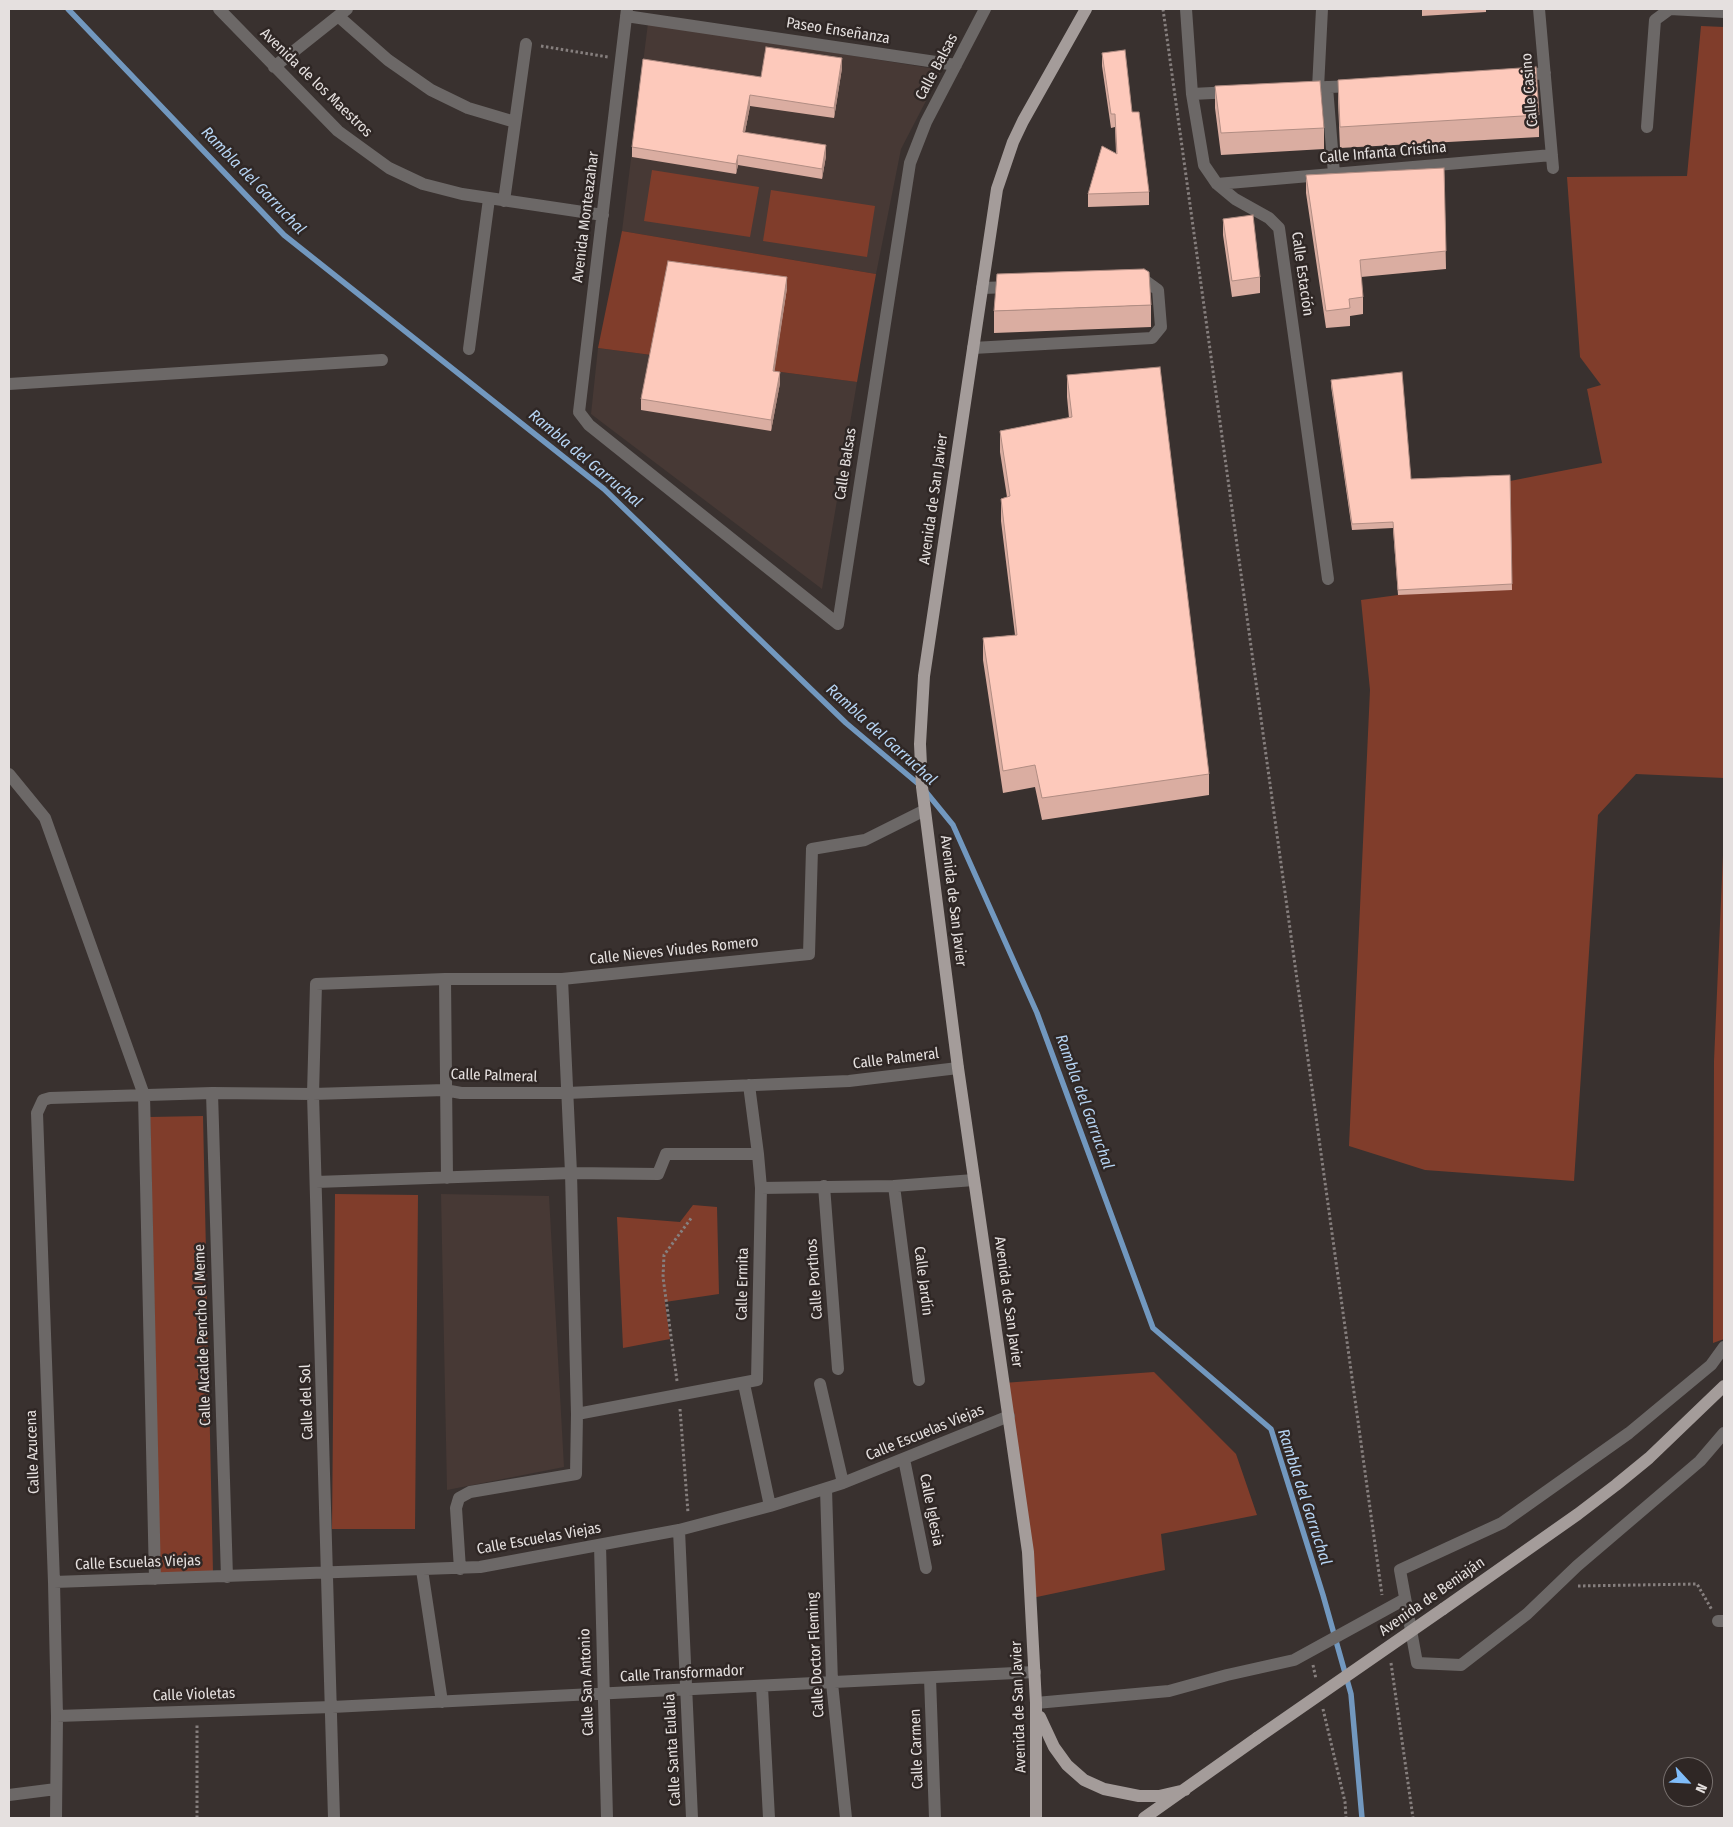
<!DOCTYPE html>
<html>
<head>
<meta charset="utf-8">
<style>
	body { margin:0 }
	#map { position:relative; width:1733px; height:1827px; overflow:hidden; background:#39312f; font-family:"Fira Sans Condensed",sans-serif }
	canvas { display:block }
	.frame { position:absolute; inset:0; border:10px solid #e5e0df; pointer-events:none }
	.north { position:absolute; left:1663px; top:1757px; width:50px; height:50px; box-sizing:border-box; background:#2f2725; border:1px solid #78716f; border-radius:50%; rotate:115deg; font-size:14px; font-weight:700; line-height:20px; text-align:center; color:#e5e0df }
	.north::after { content:''; display:block; margin:auto; width:18px; height:22px; background:#80bdfa; clip-path:polygon(50% 0,100% 100%,50% 72%,0 100%) }
</style>
</head>
<body>
<div id="map">
<canvas width="1733" height="1827"></canvas>
<div class="frame"></div>
<div class="north">N</div>
</div>
<script>
const ctx = document.querySelector('canvas').getContext('2d');
ctx.lineJoin = 'round';
function paint(path, color) { ctx.fillStyle = color; ctx.fill(path, 'evenodd'); }
const poly = rows => new Path2D(rows.map(r => 'M' + r).join(''));
function stroke(path, color, width, dash) { ctx.strokeStyle = color; ctx.lineWidth = width; ctx.lineCap = dash ? 'butt' : 'round'; ctx.setLineDash(dash || []); ctx.stroke(path); }
function label(font, color, halo, rows, align = 'center') {
  ctx.font = font + ' "Fira Sans Condensed",sans-serif'; ctx.lineWidth = 5; ctx.setLineDash([]); ctx.textBaseline = 'middle'; ctx.strokeStyle = halo; ctx.fillStyle = color; for (const [text, x, y, turn = 0] of rows) {
    ctx.save(); ctx.translate(x, y); ctx.rotate((+turn || 0) * Math.PI / 180); ctx.textAlign = isNaN(turn) ? turn : align; if (halo) ctx.strokeText(text, 0, 0); ctx.fillText(text, 0, 0); ctx.restore();
  }
}
const built = poly([
	[648,23,942,70,901,149,876,274,622,231],
	[598,348,857,382,822,589,591,414],
	[441,1194,549,1196,564,1467,447,1490]
]);
const green = poly([
	[1701,26,1724,27,1724,778,1636,774,1598,815,1574,1181,1425,1170,1349,1146,1370,690,1361,600,1398,595,1510,481,1602,463,1587,389,1601,385,1580,357,1567,177,1687,176],
	[652,170,759,187,750,237,644,221],
	[771,190,875,206,867,257,763,241],
	[622,231,876,274,857,382,598,348],
	[1724,832,1724,1339,1713,1343,1714,1061],
	[203,1116,213,1573,160,1575,150,1117],
	[335,1194,418,1195,415,1529,332,1529],
	[693,1205,717,1207,719,1294,665,1302,670,1339,623,1348,617,1217,680,1222],
	[1154,1372,1236,1454,1257,1515,1161,1534,1165,1570,1032,1598,1003,1383]
]);
const stream = poly([
	[68,9,284,235,604,489,846,723,922,787,953,825,1037,1013,1153,1328,1271,1429,1323,1595,1351,1694,1362,1818]
]);
const path = poly([
	[1163,9,1382,1595],
	[541,46,608,57],
	[677,1381,663,1277,664,1255,692,1217],
	[680,1409,688,1513],
	[1578,1586,1697,1584,1712,1610],
	[1391,1663,1413,1818],
	[1313,1665,1316,1679],
	[1323,1709,1345,1802,1346,1818],
	[197,1818,197,1725]
]);
const minor = poly([
	[219,9,338,131,389,168,423,184,462,194,603,215],
	[627,9,579,412,589,425,838,624,910,163,926,122,985,9],
	[1186,9,1192,94,1204,165,1217,184,1235,199,1269,218,1279,228,1328,579],
	[1539,9,1553,168],
	[338,16,388,60,431,90,468,108,515,122],
	[626,16,956,65],
	[274,67,347,9],
	[1522,75,1545,73],
	[1327,87,1334,174],
	[1304,88,1354,86],
	[1318,88,1322,9],
	[1192,94,1232,92],
	[1647,127,1655,20,1670,9,1724,12],
	[1217,184,1552,155],
	[504,201,526,44],
	[982,288,1012,287],
	[973,348,1152,338,1161,327,1158,290,1147,282,1135,282],
	[469,349,489,199],
	[9,384,382,360],
	[9,774,45,818,144,1095,155,1579],
	[445,979,447,1178],
	[562,979,571,1173,658,1174,666,1154,758,1154,761,1188,894,1186,974,1180],
	[749,1085,758,1154],
	[212,1093,227,1577],
	[316,1182,571,1173,577,1414],
	[824,1186,838,1369],
	[894,1186,919,1380],
	[1724,1347,1711,1365,1629,1433,1502,1523,1400,1570,1417,1663,1461,1665,1527,1614,1577,1566,1700,1461,1724,1433],
	[744,1384,770,1506],
	[820,1384,843,1483],
	[904,1459,926,1568],
	[826,1489,832,1683,846,1818],
	[679,1530,692,1818],
	[600,1545,607,1818],
	[460,1569,456,1508,459,1498,470,1492,576,1474,577,1414,757,1380,761,1188],
	[422,1570,442,1702],
	[54,1582,480,1567,679,1530,770,1506,843,1483,1009,1416],
	[1718,1621,1724,1621],
	[930,1678,935,1818],
	[762,1687,769,1818],
	[1036,1703,1169,1691,1227,1675,1294,1660,1405,1599],
	[57,1716,332,1707,1035,1672],
	[9,1795,56,1789],
	[56,1818,57,1716,54,1582,37,1113,43,1100,50,1098,212,1093,313,1094,445,1090,461,1093,567,1093,849,1081,958,1068],
	[334,1818,313,1094,316,984,445,979,562,979,809,954,812,849,865,840,925,810]
]);
const major = poly([
	[1443,1609,1578,1514,1616,1485,1649,1458,1724,1386],
	[1040,1717,1054,1747,1067,1765,1084,1780,1104,1789,1139,1796,1159,1796,1185,1790],
	[1036,1818,1036,1703,1028,1552,958,1068,922,787,920,744,924,676,997,189,1013,142,1023,121,1086,9],
	[1144,1818,1257,1738]
]);
const majorBridge = poly([
	[1257,1738,1443,1609]
]);
const wall = poly([
	[1422,9,1486,9,1486,12,1422,16],
	[1102,53,1132,112,1149,192,1149,205,1088,207,1088,194,1116,153,1115,127,1111,128,1102,66],
	[842,68,834,118,750,106,745,132,826,156,822,179,738,165,736,174,632,157,632,147,761,77],
	[1338,80,1539,115,1539,137,1340,148,1338,101],
	[1215,86,1324,128,1324,149,1221,155,1215,108],
	[1444,168,1446,269,1361,277,1363,297,1363,314,1350,316,1350,326,1326,328,1306,193,1306,175],
	[1223,219,1260,277,1260,293,1232,297,1223,235],
	[787,288,774,371,780,383,771,431,641,410,641,399],
	[1151,305,1151,327,994,333,994,311],
	[1067,375,1209,774,1209,795,1042,820,1035,787,1003,793,983,660,983,638,1015,635,1001,521,1001,499,1007,497,1000,452,1000,431,1069,418,1067,397],
	[1331,380,1411,479,1510,475,1512,590,1398,595,1393,528,1352,530,1331,386]
]);
const shadedWall = poly([
	[842,58,842,68,834,118,834,108],
	[750,95,750,106,743,142,743,132],
	[826,145,826,156,822,179,822,169],
	[738,155,738,165,736,174,736,164],
	[787,277,787,288,773,382,773,371],
	[780,372,780,383,771,431,771,420]
]);
const building = poly([
	[766,47,842,58,834,108,750,95,743,132,826,145,822,169,738,155,736,164,632,147,643,59,761,77,766,47],
	[1125,50,1132,112,1139,112,1149,192,1088,194,1102,146,1117,154,1115,114,1111,114,1102,53,1125,50],
	[1536,67,1539,115,1340,127,1338,80,1536,67],
	[1320,81,1324,128,1221,133,1215,86,1320,81],
	[1444,168,1446,251,1360,260,1363,297,1349,299,1350,308,1326,311,1306,175,1444,168],
	[1253,215,1260,277,1232,281,1223,219,1253,215],
	[668,261,787,277,773,371,780,372,771,420,641,399,668,261],
	[1144,269,1149,272,1151,305,994,311,997,274,1144,269],
	[1160,367,1209,774,1042,798,1035,765,1003,771,983,638,1017,635,1001,499,1010,496,1000,431,1072,417,1067,375,1160,367],
	[1402,372,1411,479,1510,475,1512,584,1398,590,1393,522,1352,524,1331,380,1402,372]
]);
const streetNames = [
	["Paseo Enseñanza",838,31,9],
	["Calle Balsas",937,67,-62],
	["Avenida de los Maestros",316,83,44],
	["Calle Casino",1530,90,-95],
	["Calle Infanta Cristina",1383,153,-5],
	["Avenida Monteazahar",586,217,-83],
	["Calle Estación",1302,274,82],
	["Calle Balsas",846,464,-81],
	["Avenida de San Javier",934,499,-82],
	["Avenida de San Javier",953,901,83],
	["Calle Nieves Viudes Romero",674,951,-6],
	["Calle Palmeral",896,1059,-7],
	["Calle Palmeral",494,1076,2],
	["Calle Porthos",815,1279,-94],
	["Calle Jardín",923,1281,83],
	["Calle Ermita",743,1284,-89],
	["Avenida de San Javier",1008,1302,82],
	["Calle Alcalde Pencho el Meme",203,1335,-92],
	["Calle del Sol",307,1402,-92],
	["Calle Escuelas Viejas",925,1433,-22],
	["Calle Azucena",33,1452,-92],
	["Calle Iglesia",931,1510,79],
	["Calle Escuelas Viejas",539,1539,-10],
	["Calle Escuelas Viejas",138,1563,-2],
	["Avenida de Beniaján",1432,1597,-35],
	["Calle Doctor Fleming",816,1655,-93],
	["Calle Transformador",682,1674,-3],
	["Calle San Antonio",587,1682,-92],
	["Calle Violetas",194,1695,-2],
	["Avenida de San Javier",1019,1707,-92],
	["Calle Carmen",917,1749,-92],
	["Calle Santa Eulalia",673,1750,-93]
];
const waterNames = [
	["Rambla del Garruchal",253,181,46],
	["Rambla del Garruchal",585,459,40],
	["Rambla del Garruchal",881,735,42],
	["Rambla del Garruchal",1084,1102,70],
	["Rambla del Garruchal",1304,1497,72]
];
paint(built, '#473935');
paint(green, '#803d2b');
stroke(stream, '#7298bf', 5.5);
stroke(path, '#867f7e', 3, [2.5, 2.5]);
stroke(minor, '#6c6867', 12);
stroke(major, '#a49c9a', 12);
stroke(majorBridge, '#a49c9a', 12);
paint(wall, '#daada1');
paint(shadedWall, '#b18d83');
paint(building, '#fdc9bb');
stroke(building, '#b18d83', 1);
label('15px', '#e5e0df', '#2f2725', streetNames);
label('italic 16px', '#b6d4f3', '#2f2725', waterNames);
</script>
</body>
</html>
